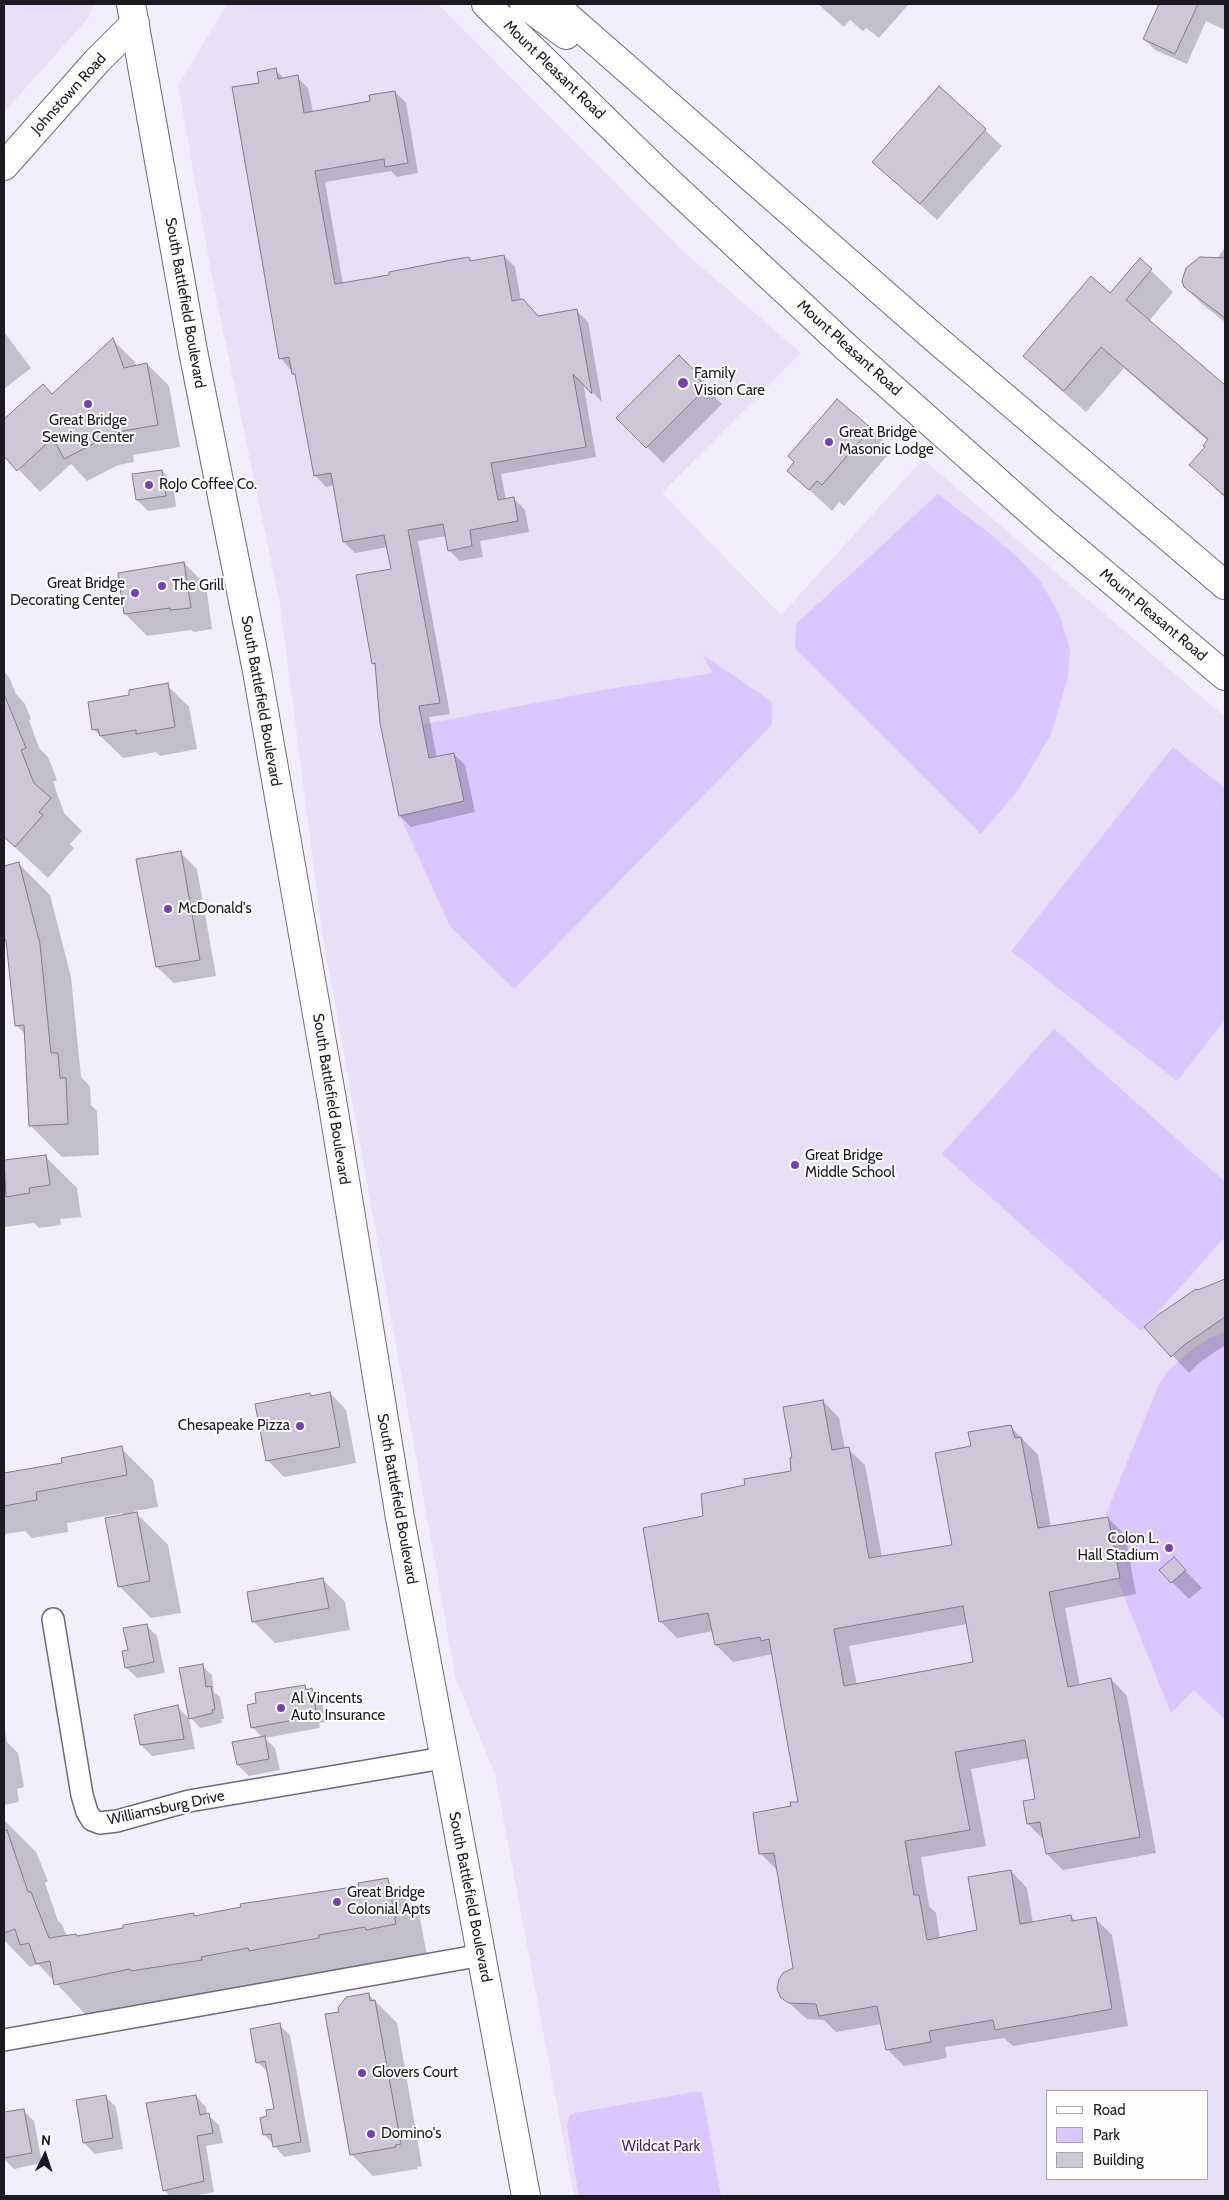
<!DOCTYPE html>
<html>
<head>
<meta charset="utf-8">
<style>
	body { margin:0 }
	#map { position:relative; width:1229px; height:2200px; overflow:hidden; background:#f3eefe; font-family:Cabin,sans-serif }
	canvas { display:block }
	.frame { position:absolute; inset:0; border:5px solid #1c1a20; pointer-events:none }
	.legend { position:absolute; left:1046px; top:2090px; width:162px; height:90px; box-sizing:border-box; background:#fefefe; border:1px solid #a4a3a5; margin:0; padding:6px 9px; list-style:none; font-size:15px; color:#1c1a20 }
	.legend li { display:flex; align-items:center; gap:10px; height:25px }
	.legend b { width:25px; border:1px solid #a4a3a5 }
	.north { position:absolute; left:20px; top:2130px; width:50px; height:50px; -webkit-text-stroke:4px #fefefe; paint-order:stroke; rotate:4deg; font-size:14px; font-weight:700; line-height:20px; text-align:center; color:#1c1a20 }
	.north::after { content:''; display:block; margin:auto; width:18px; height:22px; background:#1c1a20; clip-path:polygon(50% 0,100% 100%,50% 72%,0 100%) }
</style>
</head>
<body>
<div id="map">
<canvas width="1229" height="2200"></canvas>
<div class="frame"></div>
<ul class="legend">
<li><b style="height:6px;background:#fff"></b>Road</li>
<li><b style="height:14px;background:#dbc7ff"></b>Park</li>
<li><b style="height:14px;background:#cdc7d7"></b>Building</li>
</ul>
<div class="north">N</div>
</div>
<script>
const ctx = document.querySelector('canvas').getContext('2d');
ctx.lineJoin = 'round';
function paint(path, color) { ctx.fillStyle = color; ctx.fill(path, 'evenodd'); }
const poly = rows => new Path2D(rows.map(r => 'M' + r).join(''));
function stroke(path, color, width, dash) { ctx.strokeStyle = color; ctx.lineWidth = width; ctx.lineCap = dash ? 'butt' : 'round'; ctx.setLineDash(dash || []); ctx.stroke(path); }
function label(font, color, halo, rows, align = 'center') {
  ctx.font = font + ' Cabin,sans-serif'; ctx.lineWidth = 4; ctx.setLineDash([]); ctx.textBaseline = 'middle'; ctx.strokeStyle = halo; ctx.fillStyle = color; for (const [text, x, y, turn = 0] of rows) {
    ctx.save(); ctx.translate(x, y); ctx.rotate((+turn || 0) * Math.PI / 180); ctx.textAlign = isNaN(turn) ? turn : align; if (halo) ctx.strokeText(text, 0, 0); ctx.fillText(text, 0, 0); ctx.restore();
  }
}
const built = poly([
	[4,4,94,4,90,15,83,24,4,112],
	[227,4,438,4,684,252,801,353,662,493,781,615,923,459,1225,717,1225,2196,574,2196,495,1774,456,1680,322,931,280,604,213,282,178,85],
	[1048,2091,1208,2091,1208,2179,1048,2179]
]);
const green = poly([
	[938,494,989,533,1017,557,1041,582,1059,614,1070,649,1068,677,1051,734,1019,789,981,834,795,649,796,624],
	[702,654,772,702,772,725,514,989,450,926,397,810,388,731,603,690,713,673],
	[1173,747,1225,788,1225,1020,1177,1081,1011,951],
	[1054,1029,1225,1182,1225,1237,1141,1331,942,1154],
	[1225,1332,1225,1720,1194,1690,1171,1713,1118,1582,1106,1514,1159,1384,1168,1371,1190,1351,1210,1338],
	[693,2092,702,2092,721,2196,579,2196,567,2126,569,2116,575,2113]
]);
const shadow = poly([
	[818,4,909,4,879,38,866,28,863,31,850,20,844,27],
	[1160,4,1225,4,1225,30,1206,21,1187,64,1155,50,1144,39],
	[276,70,285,79,297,77,308,88,313,112,371,102,395,92,406,103,418,173,397,177,391,171,325,182,343,284,469,258,472,262,504,256,515,267,521,301,539,317,577,311,588,322,602,402,583,382,596,457,501,474,506,500,514,499,525,510,529,532,480,541,483,557,460,561,449,550,446,536,418,541,450,714,429,717,437,758,454,754,465,765,475,812,411,827,400,816,377,667,373,663,392,570,388,547,355,553,344,542,334,485,326,487,315,475,297,378,281,358,260,84],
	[985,130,1002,146,937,220,873,162],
	[1225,247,1225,322,1202,304,1185,287,1217,259],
	[1140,260,1173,292,1149,321,1225,387,1225,498,1191,465,1206,447,1208,441,1124,368,1086,412,1047,378,1025,356,1110,295],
	[4,332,31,368,4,389],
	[113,340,135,362,137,367,147,364,169,386,180,447,133,455,134,462,118,465,87,481,71,464,40,492,4,454,4,421,43,386,52,395],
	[679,357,715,393,713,395,722,404,663,463,618,418],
	[870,428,892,450,844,506,839,502,832,511,788,470],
	[162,471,173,482,176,507,148,511,137,500],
	[184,563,206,585,212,629,194,632,191,630,147,636,125,614],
	[4,672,9,677,16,694,25,704,31,719,29,720,39,748,48,757,57,780,53,782,64,813,82,831,70,844,74,848,48,878,4,837,4,810,9,804,4,792],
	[167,685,189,707,197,749,160,756,156,752,123,758,94,730,130,696],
	[180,852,197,869,216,976,174,983,157,967],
	[18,863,50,895,71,977,81,1077,90,1086,91,1105,97,1111,99,1155,62,1157,30,1125,26,1035,16,1025,8,943,4,937,4,867],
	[45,1156,77,1188,81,1217,60,1219,61,1225,39,1228,34,1223,4,1227,4,1161],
	[1225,1281,1225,1345,1200,1362,1189,1373,1146,1327,1198,1292],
	[330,1393,346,1410,356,1463,284,1477,267,1460,310,1395,312,1397],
	[823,1401,839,1418,845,1449,848,1449,865,1465,882,1557,953,1546,973,1447,1011,1427,1038,1455,1051,1527,1108,1518,1125,1535,1136,1594,1065,1608,1080,1686,1111,1679,1127,1696,1156,1853,1063,1870,1047,1854,1044,1840,1028,1824,1024,1802,1037,1800,1030,1758,971,1769,986,1846,921,1857,929,1906,936,1913,940,1939,979,1931,1011,1871,1027,1888,1033,1923,1071,1916,1076,1921,1095,1918,1112,1935,1128,2026,1013,2046,1004,2038,945,2047,947,2058,904,2066,887,2049,882,2024,836,2032,824,2020,807,2019,782,1997,795,1969,777,1870,761,1854,792,1807,799,1803,773,1654,733,1662,716,1645,713,1631,677,1638,660,1621,705,1517,746,1486,793,1472],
	[967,1624,974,1663,857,1685,849,1646],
	[121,1448,153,1480,158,1507,134,1511,168,1545,181,1613,151,1618,119,1586,123,1513,67,1523,68,1532,32,1538,25,1531,4,1534,4,1474,64,1464],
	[1174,1559,1202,1588,1189,1599,1161,1571],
	[323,1580,345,1602,350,1630,275,1643,253,1621],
	[146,1625,157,1636,165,1673,137,1678,126,1667,129,1651],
	[202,1666,212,1675,214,1692,220,1697,224,1719,221,1719,222,1723,200,1728,191,1718],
	[304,1686,322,1701,326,1722,319,1723,320,1728,265,1738,275,1748,280,1770,249,1776,238,1765,234,1743,262,1737,252,1727],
	[177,1707,189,1718,195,1749,152,1756,141,1745],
	[4,1726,7,1742,18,1753,24,1787,17,1789,19,1802,4,1805],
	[4,1820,36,1852,48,1881,45,1883,58,1921,62,1925,67,1936,78,1938,193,1914,196,1917,360,1887,387,1880,419,1912,427,1956,350,1967,350,1970,282,1982,280,1980,232,1988,233,1991,164,2003,162,2001,87,2016,38,1964,30,1967,4,1940],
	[369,1995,397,2023,422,2166,417,2167,417,2169,373,2176,351,2154,341,2013],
	[279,2025,290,2035,311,2152,284,2157,264,2134,269,2117,276,2110,268,2072,257,2062],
	[105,2096,116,2107,123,2149,95,2154,84,2143],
	[196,2096,206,2107,207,2114,219,2125,223,2143,206,2146,214,2192,194,2196,170,2196,164,2190],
	[23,2110,34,2121,42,2163,14,2169,4,2159,4,2113]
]);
const building = poly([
	[1159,4,1198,4,1175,54,1143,39,1159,4],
	[276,68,278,79,298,75,304,113,370,101,369,95,395,91,408,163,385,167,384,159,315,171,335,284,389,275,389,272,451,260,469,257,470,261,504,255,512,301,523,299,538,316,577,309,592,394,573,374,586,447,491,463,498,500,514,497,518,521,470,530,472,546,448,551,443,524,408,530,440,703,419,706,429,758,454,753,464,801,399,816,380,723,375,663,372,664,356,575,391,569,384,535,343,542,331,473,314,476,295,374,292,374,289,357,279,359,232,87,259,83,257,72,276,68],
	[939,86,986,129,920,204,872,162,939,86],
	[1200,257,1225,258,1225,318,1184,287,1182,281,1186,268,1200,257],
	[1140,258,1152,269,1126,300,1225,385,1225,496,1189,465,1205,447,1203,446,1208,439,1101,347,1064,391,1023,356,1091,276,1110,293,1140,258],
	[113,338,124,368,147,363,158,425,111,433,113,440,95,443,64,459,53,438,17,471,4,456,4,419,43,384,52,394,113,338],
	[679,355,700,376,697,378,707,387,646,448,616,418,679,355],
	[837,399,871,428,822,485,817,481,809,490,787,471,794,462,788,456,837,399],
	[162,470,166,496,136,500,132,474,162,470],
	[184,562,191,608,170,610,170,608,124,614,118,573,184,562],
	[168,683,175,727,136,734,136,730,100,736,98,729,92,730,88,702,129,695,129,690,168,683],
	[4,694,26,748,21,750,34,783,51,798,39,812,43,815,15,847,4,837,4,694],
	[181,851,200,960,156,967,136,859,181,851],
	[19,862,40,944,51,1053,58,1053,60,1078,66,1078,68,1124,29,1126,24,1025,15,1026,6,940,4,940,4,866,19,862],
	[46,1155,50,1185,29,1188,30,1193,6,1197,4,1160,46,1155],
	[1225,1279,1225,1317,1184,1345,1171,1357,1144,1327,1158,1315,1196,1289,1198,1290,1225,1279],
	[330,1392,340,1447,266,1461,255,1404,310,1393,311,1396,330,1392],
	[823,1400,832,1450,849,1447,869,1558,952,1545,935,1453,971,1446,968,1432,1011,1425,1015,1438,1021,1437,1038,1528,1108,1517,1120,1578,1049,1592,1068,1687,1111,1678,1140,1837,1046,1854,1040,1822,1027,1824,1023,1801,1035,1799,1025,1740,955,1752,970,1830,905,1841,914,1895,919,1895,927,1940,977,1930,968,1877,1011,1870,1020,1924,1071,1915,1072,1921,1096,1917,1112,2009,995,2030,993,2020,929,2031,931,2042,886,2050,877,2006,819,2016,816,2004,789,2003,781,1998,777,1989,779,1979,783,1973,793,1968,774,1853,759,1854,753,1813,791,1806,790,1802,798,1802,769,1639,761,1641,760,1637,715,1645,708,1613,659,1622,643,1528,703,1516,701,1494,745,1485,744,1479,791,1471,790,1458,792,1457,783,1407,823,1400],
	[963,1606,973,1662,844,1686,834,1629,963,1606],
	[122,1446,127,1475,36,1492,37,1500,4,1506,4,1473,62,1463,61,1458,122,1446],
	[137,1512,150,1581,118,1587,105,1518,137,1512],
	[1174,1557,1186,1570,1171,1583,1159,1570,1174,1557],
	[323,1578,329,1608,252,1622,247,1592,323,1578],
	[147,1624,154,1662,125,1668,122,1651,128,1650,123,1628,147,1624],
	[203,1664,206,1687,211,1686,215,1709,212,1710,213,1713,189,1719,179,1668,203,1664],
	[305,1685,306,1690,312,1688,316,1711,309,1712,309,1717,251,1728,247,1705,256,1703,255,1693,305,1685],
	[178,1705,184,1739,140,1745,134,1715,178,1705],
	[265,1736,269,1759,237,1765,232,1742,265,1736],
	[7,1830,28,1892,31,1892,49,1938,76,1934,77,1936,123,1928,123,1925,194,1913,194,1916,241,1907,240,1904,359,1886,358,1883,388,1878,396,1924,366,1930,365,1927,319,1935,319,1938,269,1947,249,1951,248,1948,201,1957,202,1960,131,1971,130,1969,54,1985,50,1961,36,1964,29,1943,20,1945,15,1929,4,1933,4,1831,7,1830],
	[369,1993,370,2001,375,2000,401,2144,395,2145,396,2147,350,2155,325,2014,339,2012,338,2008,346,1997,369,1993],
	[280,2023,301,2142,273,2147,271,2134,263,2135,260,2118,267,2116,266,2110,274,2109,265,2061,256,2063,250,2029,280,2023],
	[106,2095,113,2138,83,2143,76,2100,106,2095],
	[196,2095,200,2115,209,2113,213,2133,197,2136,204,2181,163,2191,146,2103,196,2095],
	[24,2109,32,2153,4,2158,4,2112,24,2109]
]);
const minor = poly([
	[53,1619,82,1795,87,1812,92,1820,100,1823,117,1821,189,1801,443,1758],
	[4,2040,482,1955]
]);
const secondary = poly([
	[4,166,97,61,135,23]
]);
const primary = poly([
	[131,4,193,351,257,671,332,1100,400,1518,526,2196],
	[486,4,656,170,846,347,1046,525,1225,676],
	[524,4,566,35],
	[553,4,931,335,1225,585]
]);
const markers = [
	[683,383,6,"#7740b7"],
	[88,404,5,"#7740b7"],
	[829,442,5,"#7740b7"],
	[149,485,5,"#7740b7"],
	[162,586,5,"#7740b7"],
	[135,593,5,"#7740b7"],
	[168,909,5,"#7740b7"],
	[795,1165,5,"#7740b7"],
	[300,1426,5,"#7740b7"],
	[1169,1548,5,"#7740b7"],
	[281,1708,5,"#7740b7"],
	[337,1902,5,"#7740b7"],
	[362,2073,5,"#7740b7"],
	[371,2134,5,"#7740b7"]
];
const streetNames = [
	["Mount Pleasant Road",554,70,44],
	["Johnstown Road",69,94,-48],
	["South Battlefield Boulevard",185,303,80],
	["Mount Pleasant Road",849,348,42],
	["Mount Pleasant Road",1153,615,40],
	["South Battlefield Boulevard",261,701,80],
	["South Battlefield Boulevard",331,1099,81],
	["South Battlefield Boulevard",397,1499,80],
	["Williamsburg Drive",166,1808,-12],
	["South Battlefield Boulevard",470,1897,79]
];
const poiNames = [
	["Family",694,374],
	["Vision Care",694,391],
	["Great Bridge",88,421,"center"],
	["Sewing Center",88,438,"center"],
	["Great Bridge",839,433],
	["Masonic Lodge",839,450],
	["RoJo Coffee Co.",159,485],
	["Great Bridge",125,584,"right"],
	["Decorating Center",125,601,"right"],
	["The Grill",172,586],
	["McDonald's",178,909],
	["Great Bridge",805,1156],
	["Middle School",805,1173],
	["Chesapeake Pizza",290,1426,"right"],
	["Colon L.",1159,1539,"right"],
	["Hall Stadium",1159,1556,"right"],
	["Al Vincents",291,1699],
	["Auto Insurance",291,1716],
	["Great Bridge",347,1893],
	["Colonial Apts",347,1910],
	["Glovers Court",372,2073],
	["Domino's",381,2134]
];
const parkNames = [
	["Wildcat Park",661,2147]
];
paint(built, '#e8e0f7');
paint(green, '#dbc7ff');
paint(shadow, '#0003');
paint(building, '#cdc7d7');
stroke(building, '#817c8a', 1);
stroke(minor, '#6f6a78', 24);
stroke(secondary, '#6f6a78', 30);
stroke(primary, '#6f6a78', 30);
stroke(minor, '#fff', 21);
stroke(secondary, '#fff', 28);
stroke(primary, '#fff', 28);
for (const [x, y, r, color] of markers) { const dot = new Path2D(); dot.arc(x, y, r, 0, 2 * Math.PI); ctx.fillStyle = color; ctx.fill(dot); stroke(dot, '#fefefe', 2); }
label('15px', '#1c1a20', '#fefefe', streetNames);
label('15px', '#1c1a20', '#fefefe', poiNames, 'left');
label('15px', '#451872', '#fefefe', parkNames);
</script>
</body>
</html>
